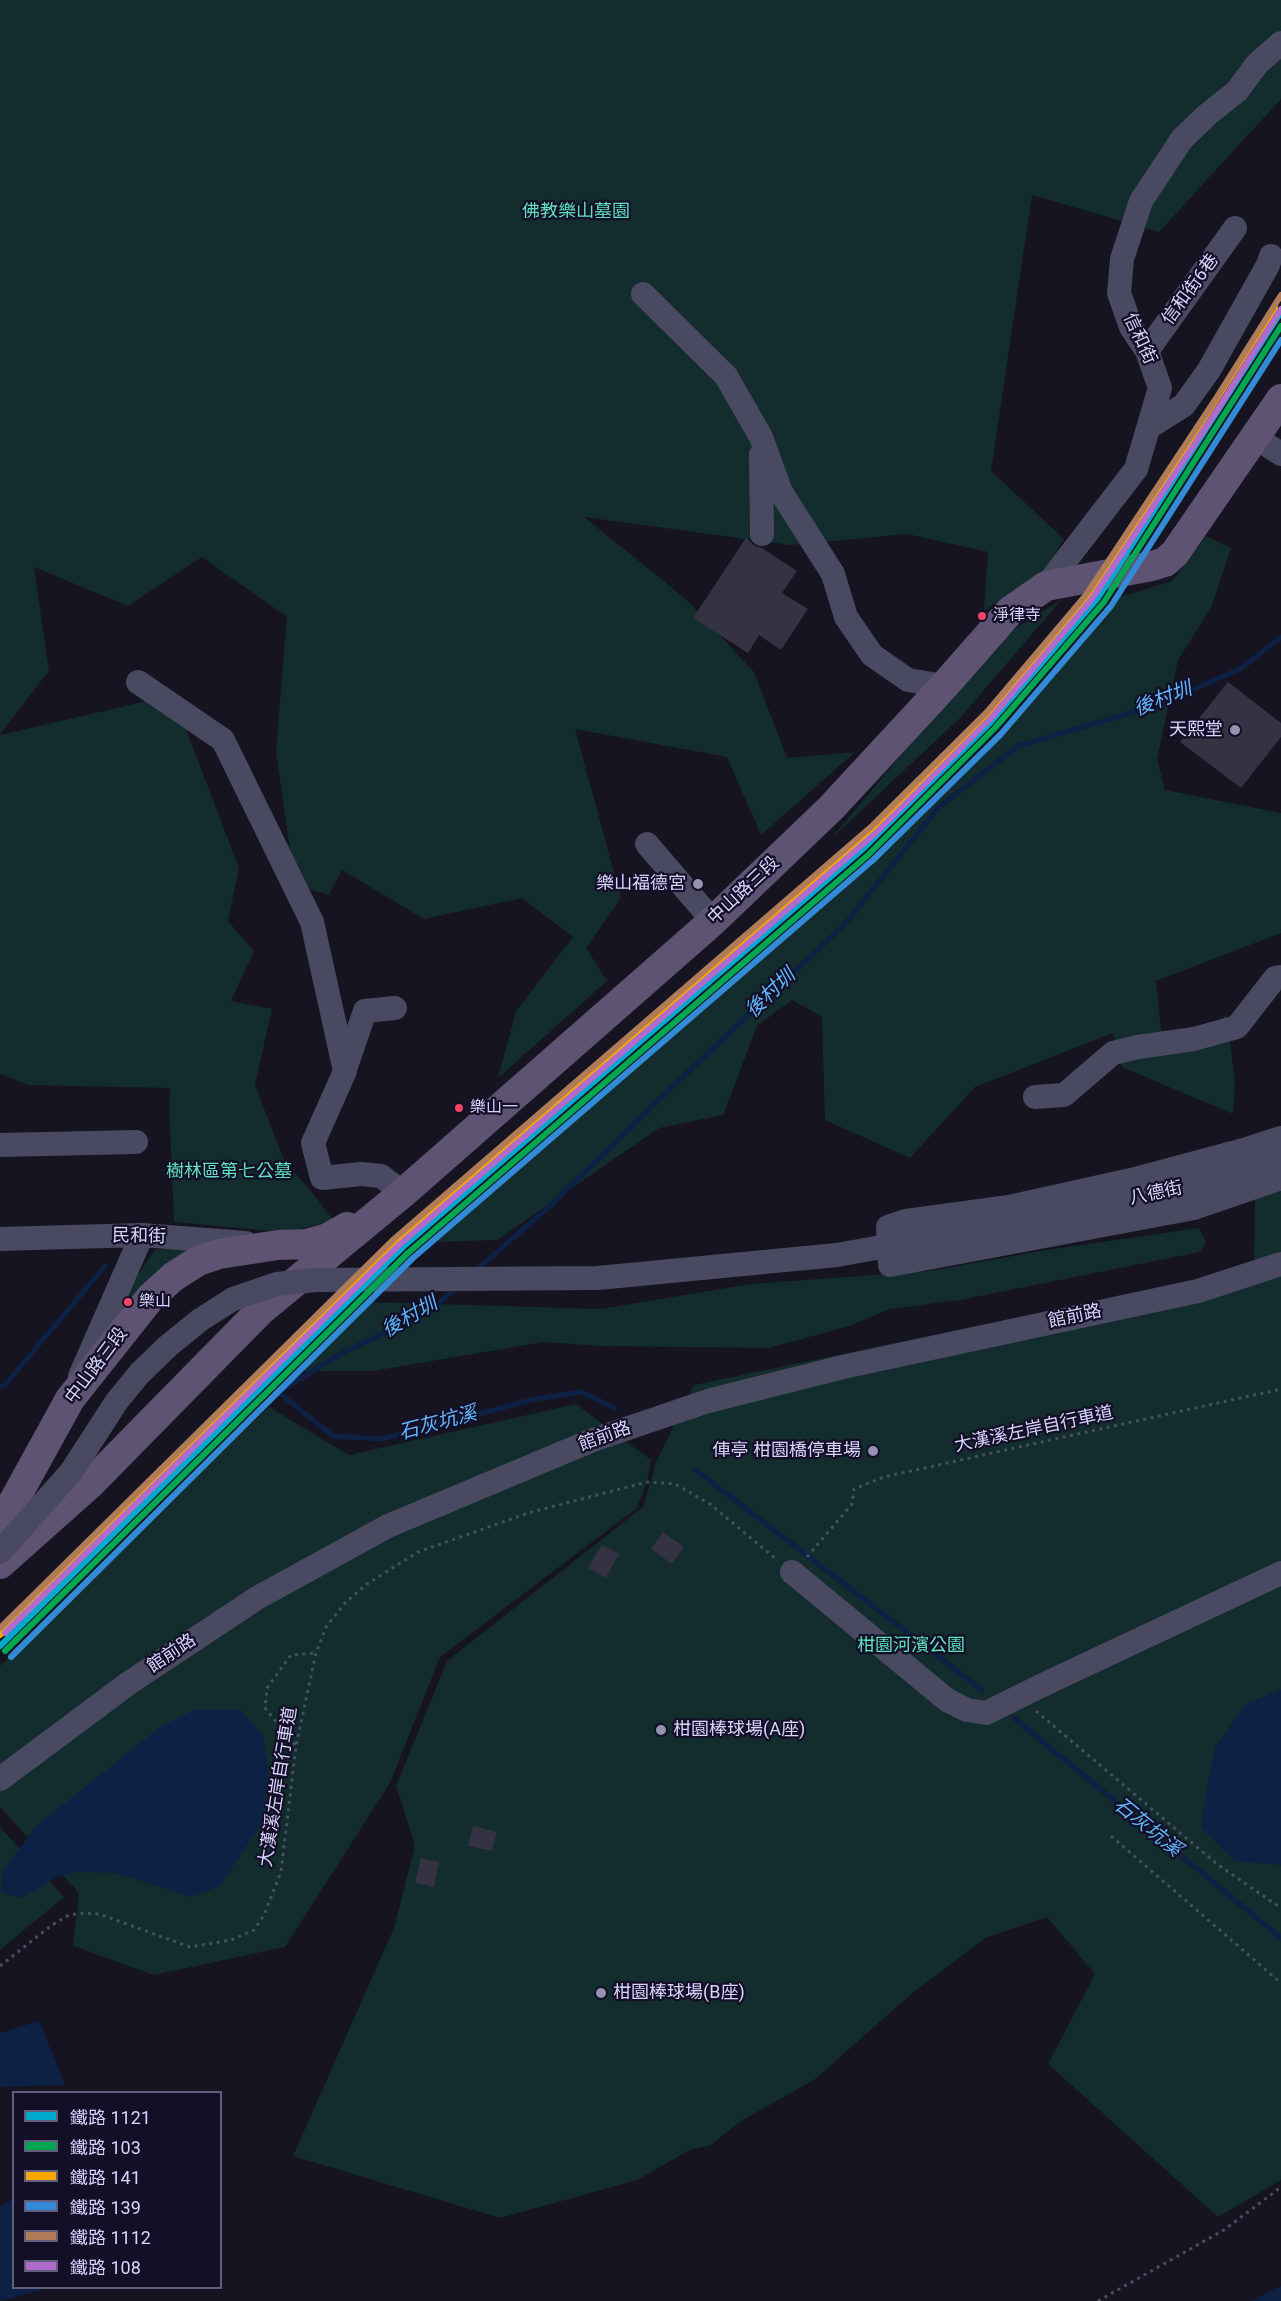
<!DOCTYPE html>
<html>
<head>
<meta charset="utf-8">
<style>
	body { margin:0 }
	#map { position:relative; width:1281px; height:2301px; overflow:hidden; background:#161421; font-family:Roboto,"Noto Sans TC",sans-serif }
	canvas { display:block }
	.legend { position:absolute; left:12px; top:2091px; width:210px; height:198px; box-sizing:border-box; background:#130f26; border:2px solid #625e7d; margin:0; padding:8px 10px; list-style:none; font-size:18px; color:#d9d4ff }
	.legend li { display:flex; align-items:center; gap:12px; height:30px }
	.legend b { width:30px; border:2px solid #625e7d }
</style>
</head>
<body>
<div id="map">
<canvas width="1281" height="2301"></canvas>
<ul class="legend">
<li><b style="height:8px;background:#00a9ce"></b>鐵路 1121</li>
<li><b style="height:8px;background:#00a651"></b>鐵路 103</li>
<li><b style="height:8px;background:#f7a600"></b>鐵路 141</li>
<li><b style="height:8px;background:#338bd7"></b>鐵路 139</li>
<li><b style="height:8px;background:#b07c57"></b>鐵路 1112</li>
<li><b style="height:8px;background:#b06ccc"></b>鐵路 108</li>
</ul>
</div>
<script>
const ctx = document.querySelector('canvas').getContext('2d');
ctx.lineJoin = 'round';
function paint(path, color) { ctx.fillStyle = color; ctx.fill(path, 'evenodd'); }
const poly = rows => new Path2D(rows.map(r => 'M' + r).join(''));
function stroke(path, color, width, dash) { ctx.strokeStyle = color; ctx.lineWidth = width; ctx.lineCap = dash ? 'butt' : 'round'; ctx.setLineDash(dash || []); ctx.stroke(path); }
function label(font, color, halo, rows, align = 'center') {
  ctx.font = font + ' Roboto,"Noto Sans TC",sans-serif'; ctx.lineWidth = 4.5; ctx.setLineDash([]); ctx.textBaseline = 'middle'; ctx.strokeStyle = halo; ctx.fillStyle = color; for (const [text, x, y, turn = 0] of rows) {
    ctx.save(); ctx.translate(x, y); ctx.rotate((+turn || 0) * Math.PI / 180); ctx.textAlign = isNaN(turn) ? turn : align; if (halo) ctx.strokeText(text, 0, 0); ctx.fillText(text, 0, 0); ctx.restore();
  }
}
const green = poly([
	[0,0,1281,0,1281,99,1159,232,1032,195,991,471,1064,539,1046,570,984,611,988,552,907,534,790,545,584,517,687,600,754,672,787,758,855,752,761,835,727,757,575,729,621,898,586,948,607,981,498,1078,516,1011,573,937,522,898,424,919,342,870,329,895,295,885,276,751,287,617,202,557,128,606,34,567,49,671,0,734],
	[1206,536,1231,548,1211,608,1178,660,1157,759,1165,790,1281,813,1281,933,1156,981,1163,1049,1207,1049,1226,1013,1235,1080,1233,1114,1122,1067,1113,1033,975,1087,910,1158,825,1120,822,1017,792,1000,757,1026,723,1115,659,1128,497,1240,435,1242,679,1031,897,837,1044,687,1120,597,1172,581],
	[1062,599,960,718,831,839,961,683,1015,629],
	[173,695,239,868,228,921,254,951,231,1001,272,1009,255,1085,284,1160,311,1191,334,1221,284,1232,174,1222,169,1101,171,1088,28,1085,0,1074,0,735],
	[1281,1185,1281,2180,1218,2217,1048,2064,1095,1974,1047,1917,985,1938,909,1996,814,2080,739,2122,711,2145,690,2150,637,2180,500,2218,293,2156,394,1928,415,1845,396,1786,447,1661,643,1507,657,1460,694,1385,1254,1268,1255,1195],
	[1199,1228,1206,1242,1200,1252,960,1300,890,1309,849,1326,769,1348,601,1346,544,1342,373,1371,297,1371,369,1302,601,1309,751,1284,928,1271,1047,1250],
	[203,1246,112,1333,135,1279,155,1250],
	[576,1404,651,1460,647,1482,637,1508,440,1657,390,1783,285,1947,154,1975,73,1946,79,1893,0,1807,0,1666,269,1407,349,1455],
	[0,1827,64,1897,0,1950]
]);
const water = poly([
	[1281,1689,1281,1865,1235,1861,1201,1828,1206,1793,1215,1747,1246,1704],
	[196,1709,240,1709,263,1736,268,1767,263,1821,220,1886,191,1897,117,1873,74,1872,55,1878,22,1898,1,1892,3,1871,36,1826,160,1727],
	[39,2021,65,2085,0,2087,0,2033],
	[13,2199,14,2288,44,2288,38,2291,0,2301,0,2207],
	[1281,2286,1281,2301,1251,2301]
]);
const stream = poly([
	[476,1270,549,1207,672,1087,844,925,938,808,1018,746,1158,705,1242,668,1281,637],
	[0,1386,5,1385,105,1266],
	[272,1387,333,1436,382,1439,535,1399,582,1392,615,1408],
	[277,1393,342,1353,429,1312,456,1288],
	[696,1470,982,1690],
	[1014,1718,1281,1938]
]);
const building = poly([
	[746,538,755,546,762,548,797,571,782,593,808,609,781,650,759,635,748,653,693,618],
	[1228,682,1281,723,1281,737,1241,788,1180,742],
	[663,1532,684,1547,672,1564,651,1549],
	[602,1545,619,1554,606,1578,588,1568],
	[473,1826,497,1832,492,1851,468,1846],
	[421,1858,439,1862,434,1887,415,1883]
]);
const path = poly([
	[807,1557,852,1504,854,1489,884,1477,1281,1389],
	[1036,1711,1217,1864,1281,1908],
	[295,1745,265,1708,267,1688,291,1655,316,1653],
	[1111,1836,1281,1983],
	[0,1966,52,1925,69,1915,84,1913,99,1914,190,1947,231,1940,254,1930,264,1915,281,1872,296,1746,316,1653,326,1627,345,1603,367,1584,418,1552,528,1513,647,1482,675,1484,710,1504,776,1559],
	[1098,2301,1224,2230,1281,2187]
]);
const minor = poly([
	[643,294,726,376,761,437,781,492,833,574,846,617,872,655,908,680,944,686],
	[1147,351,1235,228],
	[1149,427,1184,405,1209,370,1268,265,1271,256],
	[1256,438,1281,454],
	[761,455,762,534],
	[1046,586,1136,469,1160,388,1147,351,1131,327,1119,293,1122,259,1141,201,1182,139,1207,115,1237,91,1257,64,1281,43],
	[138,682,223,740,312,922,345,1071,313,1143,322,1178,361,1174,381,1176,403,1193],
	[647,844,713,921],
	[345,1069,365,1011,395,1008],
	[1035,1097,1064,1095,1113,1053,1138,1047,1194,1039,1237,1027,1275,978,1281,977],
	[1281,1138,1247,1149,1131,1180,1009,1207,906,1221,888,1227,890,1265,1194,1208,1281,1178],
	[0,1145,136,1142],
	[1069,1213,1215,1181,1281,1161],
	[0,1239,142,1235,246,1243],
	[80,1376,142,1235],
	[792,1572,947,1700,967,1710,986,1713,1051,1681,1281,1573],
	[0,1779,129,1683,257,1598,388,1526,593,1440,708,1401,843,1367,1198,1291,1281,1264]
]);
const major = poly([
	[0,1526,70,1399,151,1297,173,1277,198,1261,219,1254,278,1245,307,1244,328,1238,347,1227],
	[0,1564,91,1483,260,1311,403,1193,713,921,831,808,944,686,1010,611,1046,586,1152,566,1165,562,1175,553,1281,399]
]);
const minorBridge = poly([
	[0,1552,71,1472,117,1401,140,1373,168,1346,200,1320,233,1299,256,1291,277,1284,315,1280,598,1278,837,1255,1069,1213]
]);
const rail1 = poly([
	[0,1646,403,1247,863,849,990,723,1098,598,1281,312]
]);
const rail2 = poly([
	[5,1651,408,1253,868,855,995,728,1104,602,1281,326]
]);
const rail3 = poly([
	[0,1635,398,1242,858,843,985,718,1092,594,1275,308]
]);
const rail4 = poly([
	[11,1657,413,1258,873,860,1001,734,1111,606,1281,340]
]);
const rail5 = poly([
	[0,1628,394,1239,872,826,987,712,1086,595,1215,400,1281,295]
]);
const rail6 = poly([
	[5,1633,399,1245,877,832,992,717,1092,599,1221,404,1281,309]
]);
const markers = [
	[982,616,5,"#f34667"],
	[1235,730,6,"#9591b1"],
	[698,884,6,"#9591b1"],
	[459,1108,5,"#f34667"],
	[128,1302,5,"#f34667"],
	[873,1451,6,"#9591b1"],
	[661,1730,6,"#9591b1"],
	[601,1993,6,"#9591b1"]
];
const busNames = [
	["淨律寺",993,616],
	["樂山一",470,1108],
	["樂山",139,1302]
];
const parkNames = [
	["佛教樂山墓園",576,212],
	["樹林區第七公墓",229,1172],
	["柑園河濱公園",911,1646]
];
const streetNames = [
	["信和街6巷",1191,290,-54],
	["信和街",1139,339,65],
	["中山路三段",744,891,-43],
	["八德街",1156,1194,-12],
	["民和街",139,1237,1],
	["館前路",1075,1317,-12],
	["中山路三段",97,1366,-53],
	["大漢溪左岸自行車道",1034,1430,-12],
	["館前路",605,1437,-20],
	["館前路",172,1654,-34],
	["大漢溪左岸自行車道",279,1787,-81]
];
const poiNames = [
	["天熙堂",1223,730],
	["樂山福德宮",686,884],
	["俥亭 柑園橋停車場",861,1451],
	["柑園棒球場(A座)",673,1730,"left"],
	["柑園棒球場(B座)",613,1993,"left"]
];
const waterNames = [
	["後村圳",1163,700,-21],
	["後村圳",771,994,-44],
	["後村圳",410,1318,-30],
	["石灰坑溪",438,1424,-15],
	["石灰坑溪",1147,1828,39]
];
paint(green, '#132c2d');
paint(water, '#0d2144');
stroke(stream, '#0d2144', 5);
paint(building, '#343243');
stroke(path, '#44505f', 3, [3, 4.5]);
stroke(minor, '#4a4962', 24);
stroke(major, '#5e5373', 30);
stroke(minorBridge, '#4a4962', 24);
stroke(rail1, '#00a9ce', 6);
stroke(rail2, '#00a651', 6);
stroke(rail3, '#f7a600', 6);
stroke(rail4, '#338bd7', 6);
stroke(rail5, '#b07c57', 6);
stroke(rail6, '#b06ccc', 6);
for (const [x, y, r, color] of markers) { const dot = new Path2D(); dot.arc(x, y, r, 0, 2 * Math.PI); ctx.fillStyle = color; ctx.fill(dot); stroke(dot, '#130f26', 2); }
label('16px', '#d9d4ff', '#130f26', busNames, 'left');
label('18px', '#5fe0c0', '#130f26', parkNames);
label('18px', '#d9d4ff', '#130f26', streetNames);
label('18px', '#d9d4ff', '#130f26', poiNames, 'right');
label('italic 20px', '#62b6ff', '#130f26', waterNames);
</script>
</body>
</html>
